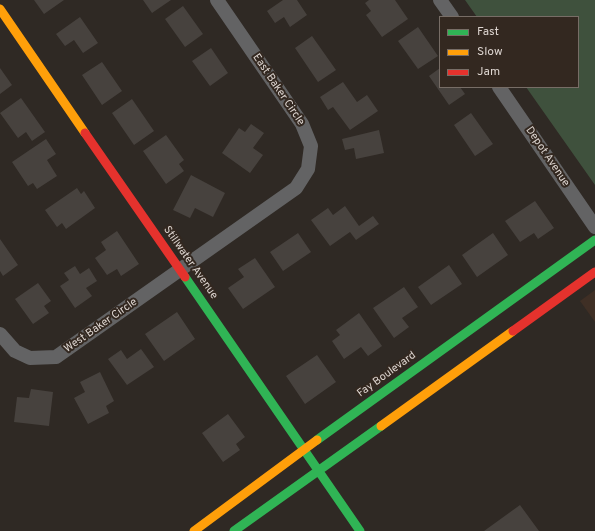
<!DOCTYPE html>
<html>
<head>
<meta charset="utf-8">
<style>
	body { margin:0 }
	#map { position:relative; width:595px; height:531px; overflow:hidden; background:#2f2924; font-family:Overpass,sans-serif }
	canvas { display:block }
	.legend { position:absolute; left:439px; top:16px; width:140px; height:72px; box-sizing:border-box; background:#332820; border:1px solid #776d66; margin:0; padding:5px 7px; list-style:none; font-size:12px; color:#ddd5d0 }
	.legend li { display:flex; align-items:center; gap:8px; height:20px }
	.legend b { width:20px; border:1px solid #776d66 }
</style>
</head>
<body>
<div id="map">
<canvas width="595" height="531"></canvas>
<ul class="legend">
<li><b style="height:5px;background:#30b455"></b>Fast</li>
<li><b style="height:5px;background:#ff9f0a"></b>Slow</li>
<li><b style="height:5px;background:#e5322d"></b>Jam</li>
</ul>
</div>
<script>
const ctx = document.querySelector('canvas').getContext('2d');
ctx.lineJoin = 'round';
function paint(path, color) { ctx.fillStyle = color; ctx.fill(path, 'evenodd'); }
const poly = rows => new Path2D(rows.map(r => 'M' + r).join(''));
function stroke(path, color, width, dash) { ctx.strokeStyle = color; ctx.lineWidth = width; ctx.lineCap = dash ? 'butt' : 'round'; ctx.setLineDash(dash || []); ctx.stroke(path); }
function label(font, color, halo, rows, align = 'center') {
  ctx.font = font + ' Overpass,sans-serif'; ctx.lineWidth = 4; ctx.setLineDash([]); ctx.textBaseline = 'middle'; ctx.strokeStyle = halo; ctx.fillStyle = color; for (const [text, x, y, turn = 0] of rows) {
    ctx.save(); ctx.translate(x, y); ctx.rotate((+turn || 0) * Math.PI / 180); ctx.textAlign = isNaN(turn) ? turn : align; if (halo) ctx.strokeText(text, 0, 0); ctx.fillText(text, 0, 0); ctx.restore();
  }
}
const built = poly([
	[595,290,595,322,580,301]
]);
const green = poly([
	[465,0,595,0,595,185,526,87,578,87,578,17,477,17]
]);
const building = poly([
	[34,0,64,0,44,14],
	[143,0,171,0,152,13],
	[283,0,297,0,307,15,290,27,284,17,275,23,267,11],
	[369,0,395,0,408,19,382,37,366,15,371,11,365,3],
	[183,6,203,34,185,47,165,19],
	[80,17,98,43,83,53,74,40,65,46,56,34],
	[418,27,438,56,418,69,398,41],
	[312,36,336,70,318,82,295,48],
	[211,48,228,73,210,86,192,61],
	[102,62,122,91,102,105,82,75],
	[0,68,12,85,0,94],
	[440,68,440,87,460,87,465,94,449,105,429,76],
	[343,82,357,102,367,95,378,111,350,130,333,107,328,110,320,97],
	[21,98,45,132,32,141,26,132,18,138,0,113],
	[132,99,154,131,134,145,112,113],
	[471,113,493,144,475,156,454,125],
	[251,124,264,133,253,148,263,155,250,173,222,153,239,128,245,132],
	[379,130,384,153,356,159,354,148,345,150,342,139],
	[166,135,184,160,179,164,184,171,166,184,143,151],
	[46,139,56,154,47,160,57,176,37,189,33,183,28,186,12,162],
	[191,175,225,193,213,217,195,208,190,218,173,210],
	[77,188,81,194,84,191,95,208,66,229,62,223,57,227,45,210],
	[535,201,554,228,538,239,534,233,520,242,505,221],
	[345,206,359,226,373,216,379,224,356,240,350,232,330,246,311,220,328,208,333,215],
	[117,231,139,264,121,276,117,269,107,275,95,258,106,250,101,242],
	[298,233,311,252,283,271,270,252],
	[493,233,508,255,477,277,462,255],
	[0,239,18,265,3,276,0,271],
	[255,258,275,287,243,309,228,288,244,277,238,269],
	[449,265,462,284,431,305,418,287],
	[75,266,80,274,89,268,97,281,86,288,92,296,75,308,60,286,69,280,64,273],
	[38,283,51,301,44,306,49,313,33,324,15,299],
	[404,287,418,307,402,318,409,327,394,338,373,308],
	[177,312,195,339,164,361,145,334],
	[359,313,382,346,368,356,361,347,344,359,332,341,340,335,336,330],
	[141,349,154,367,127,385,108,359,121,350,127,359],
	[317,355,336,382,305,404,286,376],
	[100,372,114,401,106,406,109,413,88,424,74,398,85,392,80,382],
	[31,389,53,392,49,426,14,422,17,397,29,398],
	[228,414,245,437,236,444,240,450,223,462,202,433],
	[520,505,539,531,484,531]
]);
const street = poly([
	[440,0,452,17],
	[499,87,595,227],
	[0,334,15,351,30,358,56,357,296,188,308,169,311,146,302,124,217,0]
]);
const fast = poly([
	[185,277,360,531],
	[317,440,595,240],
	[234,531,381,426]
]);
const slow = poly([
	[0,9,85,133],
	[381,426,513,331],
	[194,531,317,440]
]);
const jam = poly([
	[85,133,185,277],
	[513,331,595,272]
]);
const streetNames = [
	["East Baker Circle",278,90,56],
	["Depot Avenue",547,157,56],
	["Stillwater Avenue",190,263,55],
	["West Baker Circle",101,326,-35],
	["Fay Boulevard",387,375,-36]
];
paint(built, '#3f2f25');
paint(green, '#3f513d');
paint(building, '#47423e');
stroke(street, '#636364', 14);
stroke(fast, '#30b455', 9);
stroke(slow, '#ff9f0a', 9);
stroke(jam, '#e5322d', 9);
label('11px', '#ddd5d0', '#332820', streetNames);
</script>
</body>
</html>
